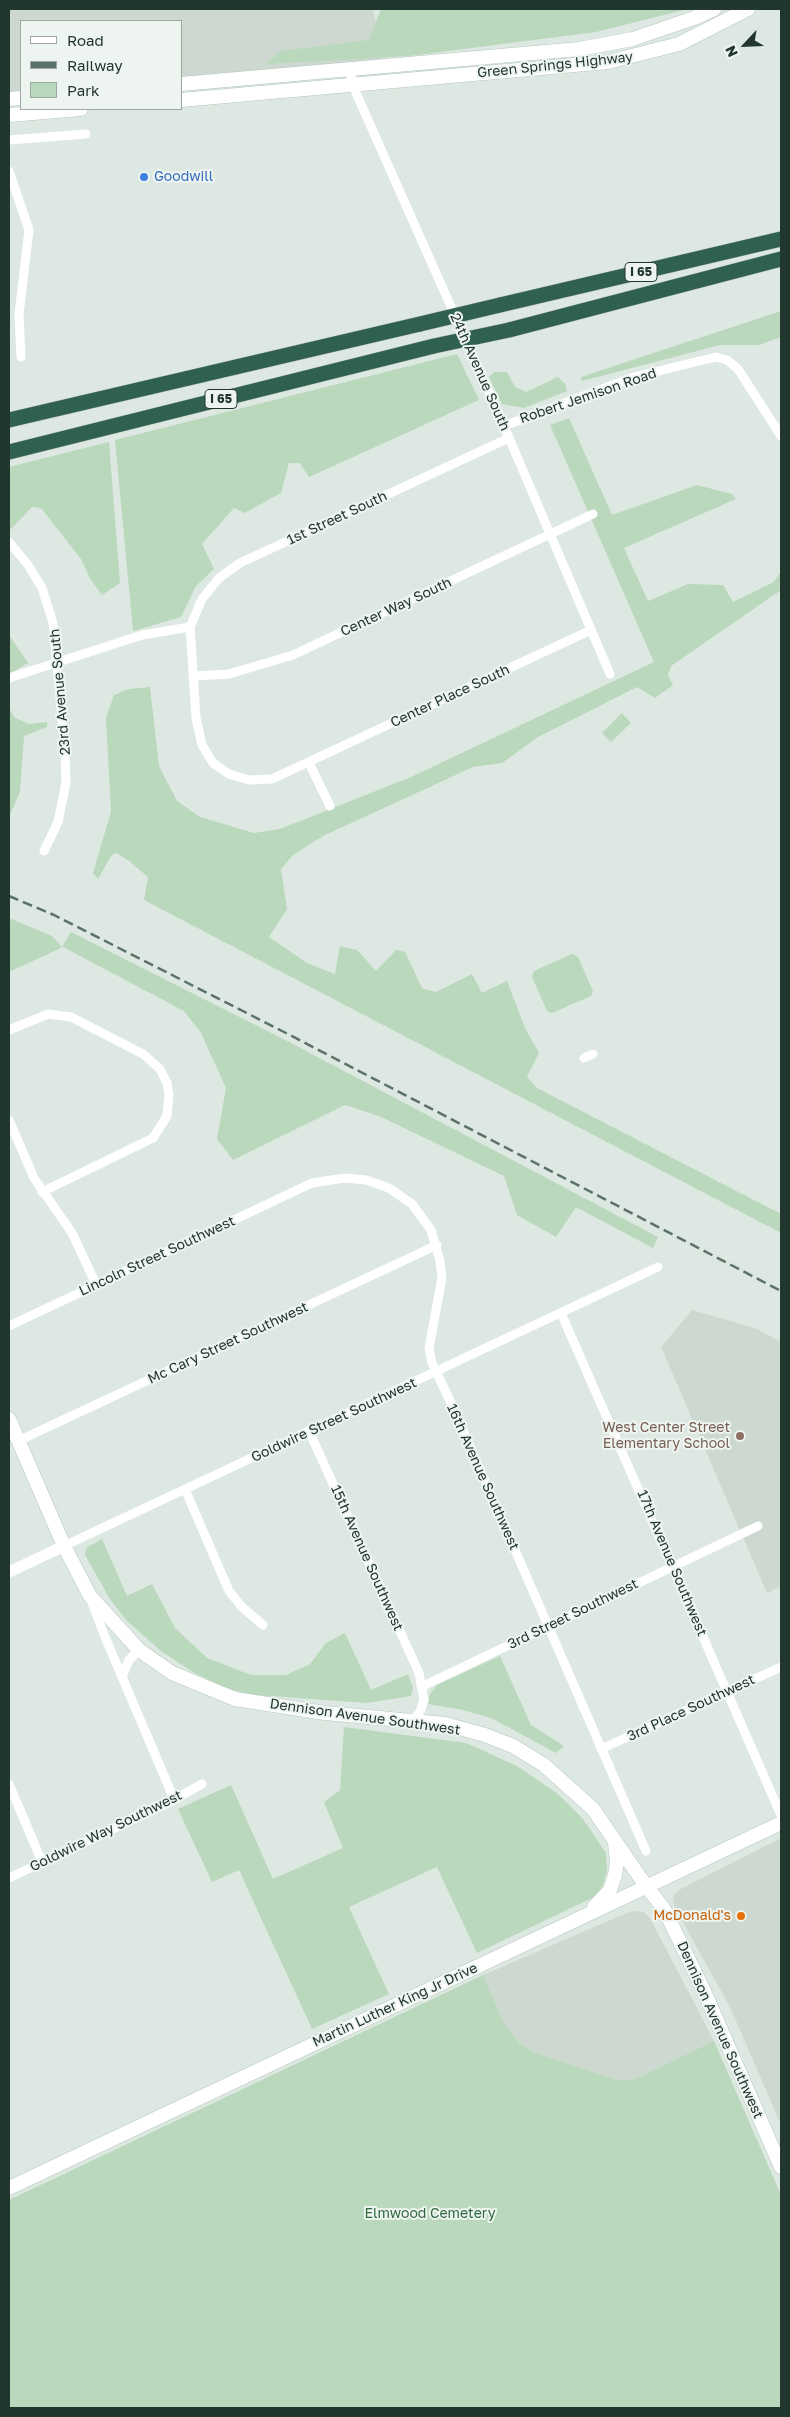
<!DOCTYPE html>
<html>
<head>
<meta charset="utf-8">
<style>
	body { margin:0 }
	#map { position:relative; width:790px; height:2417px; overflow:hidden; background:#dee8e2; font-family:"Golos Text",sans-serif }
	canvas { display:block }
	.frame { position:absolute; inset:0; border:10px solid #21362d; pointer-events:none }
	.legend { position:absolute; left:20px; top:20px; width:162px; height:90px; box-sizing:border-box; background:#eef5f1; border:1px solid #9ca9a3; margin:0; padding:6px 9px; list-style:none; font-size:15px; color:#21362d }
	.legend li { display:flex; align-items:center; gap:10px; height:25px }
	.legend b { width:25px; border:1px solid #9ca9a3 }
	.north { position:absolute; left:720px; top:20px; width:50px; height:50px; -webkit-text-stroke:4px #eef5f1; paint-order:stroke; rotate:245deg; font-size:14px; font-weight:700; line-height:20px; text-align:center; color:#21362d }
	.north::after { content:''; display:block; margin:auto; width:18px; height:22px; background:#21362d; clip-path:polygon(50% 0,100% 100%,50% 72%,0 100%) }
</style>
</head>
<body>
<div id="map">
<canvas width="790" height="2417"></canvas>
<div class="frame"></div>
<ul class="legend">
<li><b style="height:6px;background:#fff"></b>Road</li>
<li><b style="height:6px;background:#5b7268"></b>Railway</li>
<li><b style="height:14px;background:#b9d8bc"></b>Park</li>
</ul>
<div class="north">N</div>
</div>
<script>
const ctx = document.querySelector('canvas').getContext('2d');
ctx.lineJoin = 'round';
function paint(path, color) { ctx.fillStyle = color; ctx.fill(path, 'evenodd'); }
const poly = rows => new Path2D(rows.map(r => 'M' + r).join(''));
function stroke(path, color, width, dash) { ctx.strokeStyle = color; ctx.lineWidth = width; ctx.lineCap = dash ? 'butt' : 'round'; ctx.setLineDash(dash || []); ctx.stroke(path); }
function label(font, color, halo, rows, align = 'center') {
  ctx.font = font + ' "Golos Text",sans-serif'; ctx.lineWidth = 4; ctx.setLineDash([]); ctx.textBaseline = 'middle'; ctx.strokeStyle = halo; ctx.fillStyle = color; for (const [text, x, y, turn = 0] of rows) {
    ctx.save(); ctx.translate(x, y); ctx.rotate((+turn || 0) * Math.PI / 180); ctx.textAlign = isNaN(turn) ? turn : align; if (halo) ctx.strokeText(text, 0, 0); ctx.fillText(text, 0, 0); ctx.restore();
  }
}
const built = poly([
	[9,9,373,9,386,74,181,90,181,21,21,21,21,103,9,104],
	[692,1310,755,1328,781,1342,781,1586,767,1593,661,1347],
	[781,1838,781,2125,730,2007,674,1906,673,1897,677,1891],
	[637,1911,644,1912,650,1918,714,2041,633,2080,617,2080,536,2053,519,2043,504,2023,483,1975,629,1912]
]);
const green = poly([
	[381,9,688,9,596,32,409,56,266,64,281,51,369,40],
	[781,311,781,337,759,345,720,345,582,381,581,377],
	[457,354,479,400,309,477,300,463,289,463,281,493,245,513,234,508,202,544,214,569,196,586,181,617,133,631,115,440],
	[494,372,507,372,515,387,526,392,558,377,565,384,567,391,524,408,502,404,489,377],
	[569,418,612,515,697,485,732,494,736,499,624,548,648,601,688,584,723,585,733,602,774,582,781,571,781,590,671,666,668,675,673,685,655,698,637,687,538,737,502,763,473,767,323,836,293,855,281,869,287,909,269,937,307,963,335,974,340,946,357,950,376,971,396,950,405,952,422,988,436,992,472,974,482,993,507,981,525,1028,539,1053,527,1077,537,1088,781,1214,781,1233,144,900,148,877,128,860,116,853,111,856,98,879,93,873,111,812,106,718,114,695,129,689,150,687,159,766,177,801,200,817,254,833,280,829,411,777,654,662,550,425],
	[109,442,120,583,102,595,91,580,81,559,41,508,32,507,9,531,9,467],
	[9,635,28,663,9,674],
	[9,708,15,718,29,724,47,722,47,727,24,736,20,792,9,817],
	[622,713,631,723,611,742,602,733],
	[9,918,52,936,62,947,71,932,291,1043,658,1237,653,1248,576,1207,556,1237,517,1215,504,1176,379,1116,345,1105,233,1160,217,1139,226,1088,201,1033,184,1011,63,947,9,972],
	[572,954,578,957,593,991,591,996,552,1013,547,1011,532,977,534,971],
	[102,1539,127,1596,152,1584,175,1628,207,1658,251,1675,286,1675,310,1664,326,1643,345,1633,371,1690,408,1674,413,1688,411,1696,367,1703,256,1695,228,1689,193,1672,161,1651,127,1621,110,1599,85,1555,86,1548],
	[500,1656,531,1725,564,1746,556,1753,491,1718,463,1710,428,1704,430,1694,437,1685],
	[344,1727,466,1743,517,1766,558,1794,583,1819,606,1853,607,1870,603,1885,594,1897,477,1953,437,1867,349,1907,389,1994,312,2029,239,1870,212,1882,178,1809,231,1785,273,1879,343,1848,324,1802,340,1790],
	[483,1975,504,2023,519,2043,536,2053,617,2080,633,2080,714,2041,781,2195,781,2408,9,2408,9,2200]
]);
const minor = poly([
	[350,71,353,86,504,426,610,674],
	[9,140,86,134],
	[9,171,29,230,19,314,21,357],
	[504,426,634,377,716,357,727,360,738,369,781,436],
	[509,438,240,563,219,578,202,599,190,627,196,718,202,745,213,763,229,774,249,780,272,779,591,630],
	[9,542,28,565,42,588,53,623,65,752,66,783,58,822,44,851],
	[193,676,229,674,293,655,593,514],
	[9,678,142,635,190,627],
	[309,763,330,806],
	[9,1030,48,1014,71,1017,143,1054,160,1069,167,1083,169,1095,167,1116,153,1138,42,1192],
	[584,1058,593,1054],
	[9,1120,34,1178,72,1233,96,1284],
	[561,1313,781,1815],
	[9,1326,312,1183,345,1178,366,1180,389,1188,412,1204,431,1230,440,1261,442,1278,429,1348,432,1363,452,1405,646,1851],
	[309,1431,419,1673,424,1700,420,1712,413,1720],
	[18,1441,437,1245],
	[185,1489,229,1591,242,1607,263,1625],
	[64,1546,658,1267],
	[92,1603,105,1637,174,1799],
	[122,1677,129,1660,139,1650],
	[421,1687,758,1526],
	[601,1749,781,1667],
	[9,1784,42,1862],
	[9,1878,168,1803,202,1784]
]);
const tertiary = poly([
	[9,1572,64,1546]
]);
const secondary = poly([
	[181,84,579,49,633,39,694,18,714,9],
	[9,99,21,98],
	[181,100,608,62,679,44,748,9],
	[9,115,81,109],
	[9,1419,64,1546,90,1596,139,1650,172,1673,235,1699,325,1713,445,1724,485,1735,513,1746,544,1765,593,1809,646,1886,664,1909,704,1991,781,2167],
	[594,1907,610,1890,615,1875,617,1862,615,1843],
	[9,2188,781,1823]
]);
const motorway = poly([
	[500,305,781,239],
	[509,330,781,259],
	[9,420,420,324],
	[9,452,434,346]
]);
const rail = poly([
	[9,896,54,915,286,1033,781,1291]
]);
const motorwayBridge = poly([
	[420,324,500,305],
	[434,346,509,330]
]);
const markers = [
	[144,177,5,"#3f7fe0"],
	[740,1436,5,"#8d6e63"],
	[741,1916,5,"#e8710a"]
];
const shields = [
	[641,272,32],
	[221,399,32]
];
const shieldNames = [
	["I 65",641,272],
	["I 65",221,399]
];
const streetNames = [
	["Green Springs Highway",555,65,-6],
	["24th Avenue South",480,372,66],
	["Robert Jemison Road",588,396,-19],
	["1st Street South",337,518,-25],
	["Center Way South",396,607,-25],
	["23rd Avenue South",60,692,-95],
	["Center Place South",450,696,-25],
	["Lincoln Street Southwest",157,1256,-25],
	["Mc Cary Street Southwest",228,1343,-25],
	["Goldwire Street Southwest",334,1420,-25],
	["16th Avenue Southwest",483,1477,66],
	["15th Avenue Southwest",367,1558,66],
	["17th Avenue Southwest",672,1563,67],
	["3rd Street Southwest",573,1614,-26],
	["3rd Place Southwest",691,1708,-25],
	["Dennison Avenue Southwest",365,1717,8],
	["Goldwire Way Southwest",106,1831,-26],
	["Martin Luther King Jr Drive",395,2005,-25],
	["Dennison Avenue Southwest",720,2030,66]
];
const shopNames = [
	["Goodwill",154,177]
];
const educationNames = [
	["West Center Street",730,1428],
	["Elementary School",730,1444]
];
const foodNames = [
	["McDonald's",731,1916]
];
const parkNames = [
	["Elmwood Cemetery",430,2214]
];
paint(built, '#cdd8d1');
paint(green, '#b9d8bc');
stroke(secondary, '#b3c7bc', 15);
stroke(motorway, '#bcc3c0', 16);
stroke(minor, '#fff', 9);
stroke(tertiary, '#fff', 11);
stroke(secondary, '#fff', 14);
stroke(motorway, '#30604e', 15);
stroke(rail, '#5b7268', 2.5, [10, 5]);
stroke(motorwayBridge, '#bcc3c0', 16, []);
stroke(motorwayBridge, '#30604e', 15);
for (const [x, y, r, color] of markers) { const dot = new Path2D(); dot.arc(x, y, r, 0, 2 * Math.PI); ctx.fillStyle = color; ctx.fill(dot); stroke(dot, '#eef5f1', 2); }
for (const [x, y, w] of shields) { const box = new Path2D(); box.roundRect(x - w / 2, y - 9.5, w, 19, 4); ctx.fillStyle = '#eef5f1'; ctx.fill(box); stroke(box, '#21362d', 1); }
label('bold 12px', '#21362d', null, shieldNames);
label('14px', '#21362d', '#eef5f1', streetNames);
label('14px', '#366cbe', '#eef5f1', shopNames, 'left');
label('14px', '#785e54', '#eef5f1', educationNames, 'right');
label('14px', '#c56008', '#eef5f1', foodNames, 'right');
label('14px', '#2f693c', '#eef5f1', parkNames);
</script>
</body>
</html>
